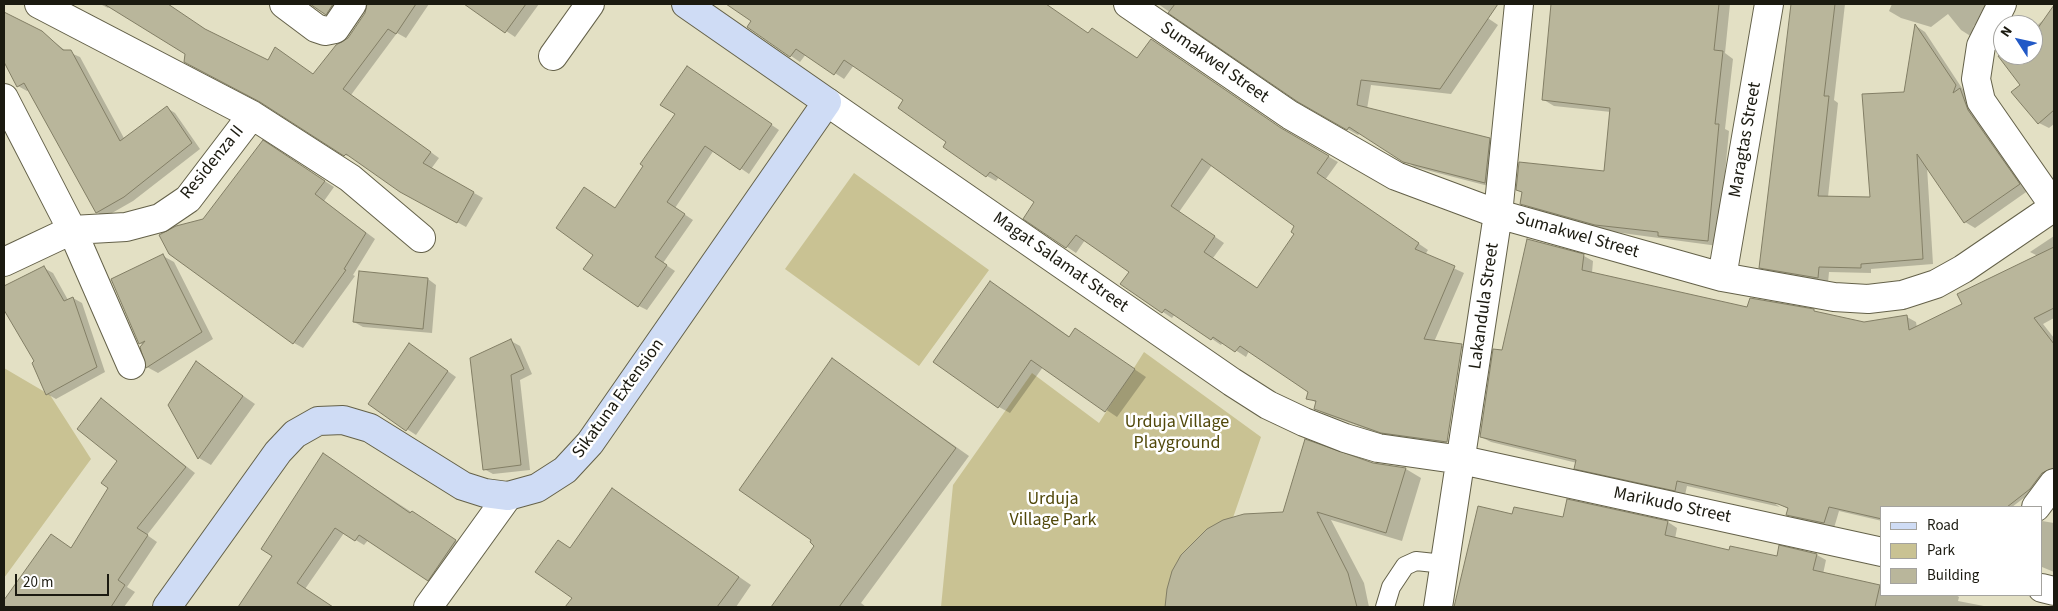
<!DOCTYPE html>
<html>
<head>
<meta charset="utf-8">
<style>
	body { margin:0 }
	#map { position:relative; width:2058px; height:611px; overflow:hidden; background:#e3e0c4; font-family:"Source Sans 3",sans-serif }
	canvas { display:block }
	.frame { position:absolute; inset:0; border:5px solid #1b1a10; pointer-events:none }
	.legend { position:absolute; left:1880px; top:506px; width:162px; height:90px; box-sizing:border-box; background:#fff; border:1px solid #a4a39f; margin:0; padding:6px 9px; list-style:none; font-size:15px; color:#1b1a10 }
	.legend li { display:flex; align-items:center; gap:10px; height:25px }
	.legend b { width:25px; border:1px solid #a4a39f }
	.north { position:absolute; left:1993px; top:15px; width:50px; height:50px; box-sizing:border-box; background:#fff; border:1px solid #a4a39f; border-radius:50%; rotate:305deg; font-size:14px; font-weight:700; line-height:20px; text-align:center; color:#1b1a10 }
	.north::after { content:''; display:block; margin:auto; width:18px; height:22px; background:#2259c6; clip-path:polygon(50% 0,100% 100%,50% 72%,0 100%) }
	.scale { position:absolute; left:15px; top:574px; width:94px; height:22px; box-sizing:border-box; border:2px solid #1b1a10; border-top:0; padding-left:6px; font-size:15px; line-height:18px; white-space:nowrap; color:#1b1a10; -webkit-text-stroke:4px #fff; paint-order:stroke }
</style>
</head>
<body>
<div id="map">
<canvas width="2058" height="611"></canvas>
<div class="frame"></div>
<ul class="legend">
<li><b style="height:6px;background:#cfdcf5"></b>Road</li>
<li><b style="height:14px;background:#c9c293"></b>Park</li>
<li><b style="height:14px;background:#b9b69b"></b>Building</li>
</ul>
<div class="north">N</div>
<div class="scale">20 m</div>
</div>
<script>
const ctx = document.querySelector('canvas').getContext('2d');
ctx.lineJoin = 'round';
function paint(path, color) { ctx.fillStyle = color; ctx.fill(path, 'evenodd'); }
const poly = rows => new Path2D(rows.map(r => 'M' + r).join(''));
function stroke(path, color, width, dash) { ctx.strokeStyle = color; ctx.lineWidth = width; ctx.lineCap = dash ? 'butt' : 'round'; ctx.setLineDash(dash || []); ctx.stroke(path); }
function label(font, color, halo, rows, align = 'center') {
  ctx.font = font + ' "Source Sans 3",sans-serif'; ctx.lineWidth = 5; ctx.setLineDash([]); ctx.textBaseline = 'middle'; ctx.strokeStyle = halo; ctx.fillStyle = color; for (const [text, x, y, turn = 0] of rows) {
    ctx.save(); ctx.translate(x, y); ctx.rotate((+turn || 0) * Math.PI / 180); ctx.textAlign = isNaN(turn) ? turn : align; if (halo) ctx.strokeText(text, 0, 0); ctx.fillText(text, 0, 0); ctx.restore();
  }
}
const green = poly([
	[854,173,989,270,919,366,785,269],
	[1144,352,1261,437,1202,607,941,607,953,485,1032,373,1099,423],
	[4,368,50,395,91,459,4,578]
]);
const shadow = poly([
	[100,4,167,4,210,33,268,62,314,75,349,39,366,13,368,4,429,4,406,38,397,33,351,95,439,158,431,169,483,198,466,227,401,191,355,158,345,155,186,53,110,6,108,8],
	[312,4,346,4,334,19],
	[466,4,539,4,515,37],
	[729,4,1045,4,1089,34,1291,135,1338,162,1325,180,1428,250,1425,255,1464,273,1434,342,1462,346,1471,351,1457,447,1448,446,1463,348,1461,348,1446,445,1392,438,1325,414,1315,408,1317,403,1308,398,1309,392,1249,351,1246,357,1223,342,1221,345,1175,314,1172,318,1163,312,1122,284,1130,272,1085,240,1076,253,1025,218,1036,202,999,177,996,181,987,176,905,100,854,65,844,79,806,54,800,62,748,27,753,21],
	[1212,165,1296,226,1296,234,1258,289,1213,258,1224,243,1179,212],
	[1158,4,1467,4,1498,25,1451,94,1371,85,1367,109,1489,139,1500,145,1496,188,1415,167,1360,133,1358,135,1299,101],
	[1553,4,1730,4,1725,53,1733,59,1725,129,1729,131,1718,246,1607,231,1532,209,1522,203,1523,193,1517,190,1605,173,1611,112,1554,106,1544,100],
	[1792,4,1845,4,1834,100,1838,103,1828,197,1871,198,1905,93,1916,26,1925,32,2029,190,1975,228,1965,222,1927,167,1933,264,1871,269,1871,273,1829,272,1828,283,1771,273,1761,267],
	[1892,4,1999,4,1985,32,1974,25,1972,37,1961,30,1948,14,1931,27,1901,18,1889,11],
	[2054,7,2054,124,2049,128,2039,123,2022,85,1999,57,2003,54,2033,55,2033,29,2048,16],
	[4,13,41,32,66,51,80,57,125,140,167,108,175,113,200,149,133,201,105,217,96,212,29,90,27,91,18,86,4,59],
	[695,72,779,130,749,174,714,150,675,208,693,220,663,263,675,271,647,310,639,306,595,254,616,209,677,114],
	[273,148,334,187,324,201,375,239,353,275,355,276,303,348,294,343,203,220],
	[2054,236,2054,318,2043,324,2054,338,2054,475,2012,507,1882,507,1882,528,1882,521,1839,511,1834,528,1797,520,1787,514,1788,509,1773,500,1772,502,1780,507,1687,486,1685,495,1585,473,1575,468,1577,463,1491,442,1481,437,1503,352,1584,256,1593,261,1592,273,1748,309,1814,311,1863,324,1907,317,1916,322,1917,328,1964,304,2038,256,2030,252],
	[163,256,174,262,213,339,158,373,147,367,143,345,140,343],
	[44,268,53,273,68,300,73,298,82,303,105,372,56,399,47,394,36,362,4,307,4,288],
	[428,279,436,285,432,333,363,327,354,322],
	[1002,289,1070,337,1076,330,1146,377,1117,417,1043,367,1010,413,999,407],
	[511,341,520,346,532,374,520,380,530,470,493,474,484,469],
	[418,350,456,377,416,435,369,404],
	[833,360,969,456,861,603,866,607,775,607,816,545],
	[196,363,255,404,211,465,199,458,170,405],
	[101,400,195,473,147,535,157,542,127,587,135,592,124,607,4,607,4,602,19,580,72,548,110,488,119,461],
	[323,455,464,546,437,585,369,539,364,545,344,533,305,589,323,601,319,607,238,607,273,556],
	[1373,464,1406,469,1421,478,1402,541,1331,520,1364,583,1369,607,1167,607,1168,589,1284,513],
	[613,490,751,585,736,607,567,607,573,598,571,549],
	[1568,500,1668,522,1677,528,1675,539,1730,551,1777,558,1817,555,1826,560,1823,574,1882,587,1882,595,1956,595,1959,597,1958,601,1989,607,1455,607,1479,507,1513,515,1564,519],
	[2042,521,2054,523,2054,572,2042,567]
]);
const building = poly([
	[104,4,168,4,205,29,268,60,275,47,313,74,336,45,348,38,365,13,367,4,416,4,396,34,388,29,343,89,431,152,423,163,474,192,457,223,400,192,346,154,344,156,260,102,184,62,185,54,104,4],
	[310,4,333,4,326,15,310,4],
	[464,4,526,4,505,33,464,4],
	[726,4,1046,4,1088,33,1092,28,1137,58,1151,39,1281,128,1329,156,1317,173,1419,243,1415,249,1455,266,1424,339,1462,344,1447,442,1381,433,1314,409,1316,401,1306,399,1308,392,1240,346,1235,352,1213,337,1211,340,1165,309,1162,313,1120,284,1129,272,1076,235,1066,248,1023,219,1034,202,990,172,986,177,943,147,946,142,898,108,903,100,844,60,834,75,796,49,790,57,747,27,751,21,726,4],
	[1202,159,1294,226,1291,232,1294,234,1257,288,1204,252,1215,236,1171,206,1202,159],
	[1175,4,1498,4,1440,89,1361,80,1357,105,1490,138,1485,183,1403,162,1349,127,1347,130,1298,102,1168,13,1175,4],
	[1551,4,1719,4,1714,50,1723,51,1715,124,1719,124,1708,241,1658,236,1658,232,1595,225,1520,204,1522,192,1516,190,1519,162,1604,171,1610,108,1542,100,1551,4],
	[1791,4,1835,4,1824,96,1829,96,1818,196,1870,197,1862,94,1904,92,1915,24,1956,85,1953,93,1960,88,1968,110,2020,184,1964,223,1917,154,1923,259,1861,264,1861,268,1819,267,1818,278,1759,268,1791,4],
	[2054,5,2054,110,2038,124,2011,92,2020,85,1998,56,2003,52,2003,55,2033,55,2033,35,2054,5],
	[4,12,42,31,63,50,71,50,120,141,167,106,192,143,124,197,96,213,24,83,17,87,4,62,4,12],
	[687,66,772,124,740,170,705,146,667,202,685,214,655,257,667,265,638,307,583,269,593,255,556,228,584,187,615,208,643,166,640,164,675,114,660,105,687,66],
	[263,140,325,181,315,194,366,233,344,269,346,270,293,344,169,254,159,235,176,226,203,219,263,140],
	[1527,239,1584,254,1582,270,1747,307,1750,298,1814,309,1814,311,1864,322,1907,315,1909,330,1962,304,1957,294,2054,247,2054,308,2034,318,2054,344,2054,468,2042,473,2030,489,2007,507,1882,507,1882,519,1829,507,1824,523,1786,515,1788,508,1778,504,1677,481,1675,491,1574,469,1576,460,1480,437,1493,349,1502,350,1527,239],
	[163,254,202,332,146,368,140,347,145,341,139,344,111,279,163,254],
	[44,266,64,301,73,297,97,367,46,395,32,363,34,361,4,310,4,286,44,266],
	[359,271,428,278,423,329,353,322,359,271],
	[990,281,1069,337,1075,328,1135,369,1105,412,1031,360,998,408,933,362,990,281],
	[511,339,524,369,511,375,521,465,483,470,470,358,511,339],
	[409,343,448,371,406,431,368,404,409,343],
	[832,358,956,448,839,607,771,607,814,546,810,542,811,540,739,490,832,358],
	[196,361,243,396,198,459,168,405,196,361],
	[101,398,186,467,137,528,148,535,118,580,125,585,111,607,4,607,4,600,51,534,71,548,108,488,101,483,117,461,77,429,101,398],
	[1305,439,1373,463,1406,468,1386,533,1317,512,1348,573,1357,607,1165,607,1167,589,1172,571,1181,555,1207,529,1223,520,1244,514,1283,512,1305,439],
	[323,453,410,513,412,511,456,540,428,581,359,535,355,541,335,528,297,583,333,607,238,607,272,556,261,549,323,453],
	[612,488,739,577,717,607,565,607,572,598,535,572,558,540,570,548,612,488],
	[1567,499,1668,521,1665,535,1729,550,1730,546,1777,556,1779,545,1817,554,1813,570,1880,585,1875,607,1454,607,1478,506,1512,514,1514,507,1563,517,1567,499]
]);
const lane = poly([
	[1385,607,1391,587,1405,566,1416,561,1444,564]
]);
const street = poly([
	[39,4,252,115,350,178,421,238],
	[284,4,316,28,325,31,335,29,352,4],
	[1128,4,1290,115,1396,176,1498,214,1722,277,1834,297,1868,299,1902,295,1936,284,1963,269,2054,207],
	[2002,4,1981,46,1976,79,1981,101,2054,206],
	[553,56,590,4],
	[4,98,72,230,131,365],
	[827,102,1232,382,1268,405,1304,422,1345,438,1378,448,1462,460,1882,552],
	[4,262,72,230,126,227,160,218,188,199,252,115],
	[1722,277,1769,4],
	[2036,507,2054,483],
	[2042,588,2054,591],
	[428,607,508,496],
	[1438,607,1498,214,1519,4]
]);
const secondary = poly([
	[167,607,278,452,295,434,318,421,343,420,370,428,463,486,485,493,508,496,537,488,565,470,590,443,827,102,686,4]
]);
const streetNames = [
	["Sumakwel Street",1214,63,35],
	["Maragtas Street",1746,140,-80],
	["Residenza II",213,163,-51],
	["Sumakwel Street",1577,236,16],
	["Magat Salamat Street",1060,263,35],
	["Lakandula Street",1485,306,-82],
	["Sikatuna Extension",619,399,-54],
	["Marikudo Street",1672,506,12]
];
const parkNames = [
	["Urduja Village",1177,423],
	["Playground",1177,444],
	["Urduja",1053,500],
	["Village Park",1053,521]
];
paint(green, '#c9c293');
paint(shadow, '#0003');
paint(building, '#b9b69b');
stroke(building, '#827e65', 1);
stroke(lane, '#646149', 20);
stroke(street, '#646149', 30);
stroke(secondary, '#646149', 30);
stroke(lane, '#fff', 18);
stroke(street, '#fff', 28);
stroke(secondary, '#cfdcf5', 28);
label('18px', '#1b1a10', '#fff', streetNames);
label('18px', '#51480a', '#fff', parkNames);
</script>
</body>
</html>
